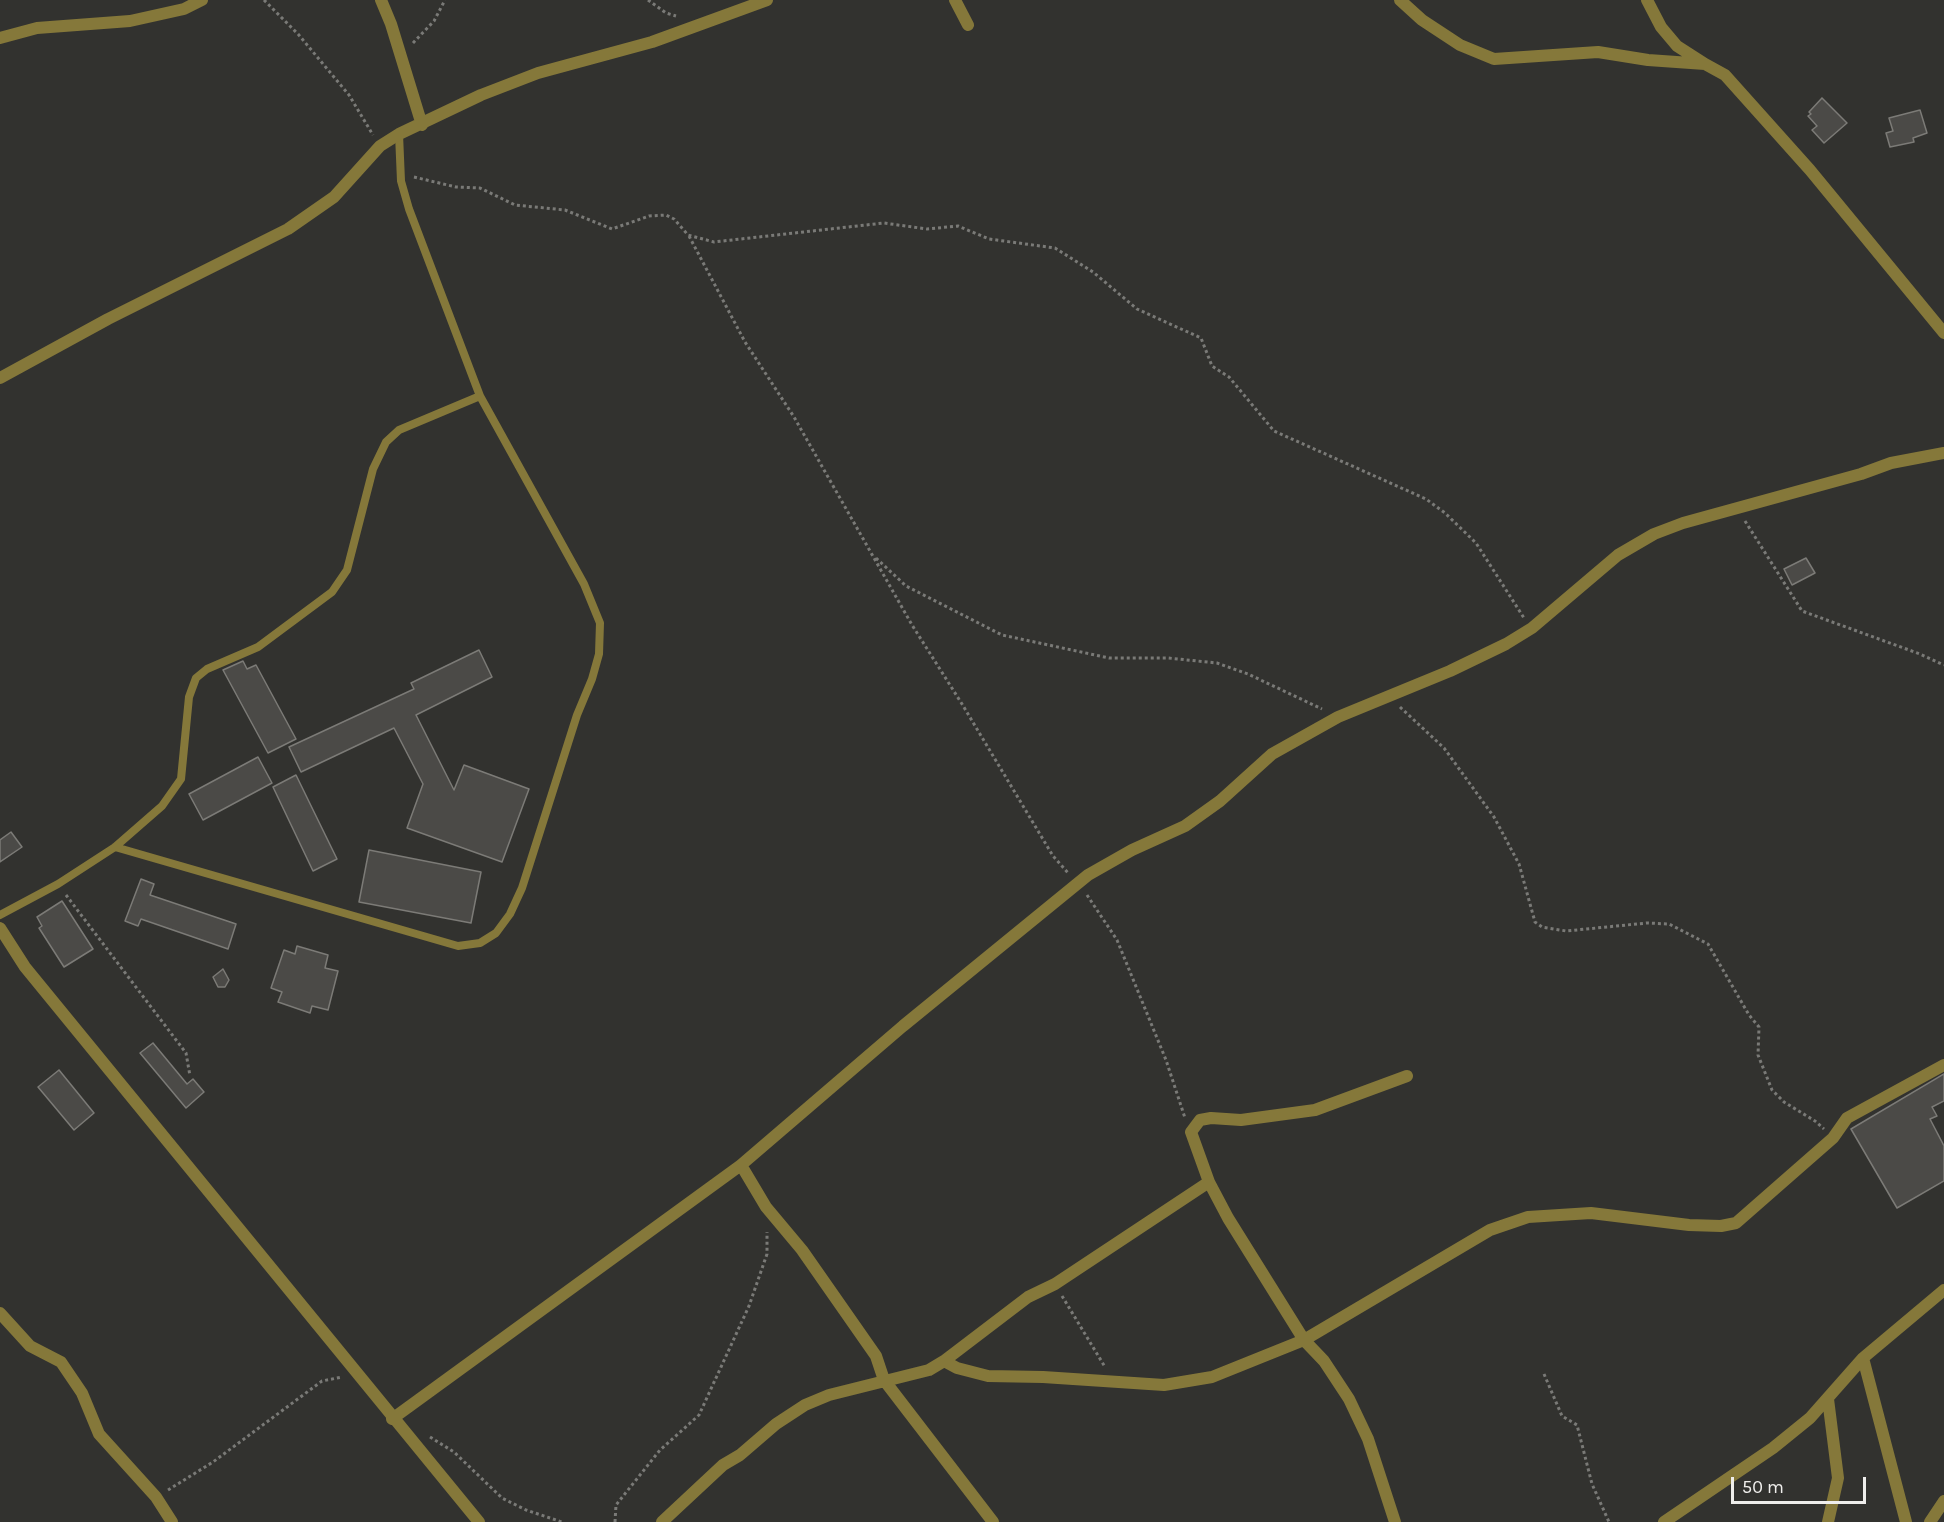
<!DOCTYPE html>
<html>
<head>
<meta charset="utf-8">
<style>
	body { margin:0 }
	#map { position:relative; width:1944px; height:1522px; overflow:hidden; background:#32322f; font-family:Karla,sans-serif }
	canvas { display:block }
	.scale { position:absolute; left:1731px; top:1477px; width:135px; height:27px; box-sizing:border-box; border:3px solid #efeeec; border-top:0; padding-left:8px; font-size:18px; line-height:21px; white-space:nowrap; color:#efeeec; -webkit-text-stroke:4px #32322f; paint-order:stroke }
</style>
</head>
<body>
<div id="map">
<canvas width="1944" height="1522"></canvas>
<div class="scale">50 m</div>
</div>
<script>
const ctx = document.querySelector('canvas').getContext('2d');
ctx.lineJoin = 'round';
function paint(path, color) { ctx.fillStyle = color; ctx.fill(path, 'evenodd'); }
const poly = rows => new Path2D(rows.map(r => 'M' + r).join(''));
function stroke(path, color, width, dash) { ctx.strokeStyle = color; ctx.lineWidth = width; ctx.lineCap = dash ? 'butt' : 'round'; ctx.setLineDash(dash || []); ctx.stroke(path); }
const building = poly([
	[1822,98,1847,123,1824,143,1812,130,1817,126,1808,116,1811,114,1809,112,1822,98],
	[1920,110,1927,133,1913,138,1914,142,1890,147,1886,133,1893,131,1889,118,1920,110],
	[1806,558,1815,573,1792,585,1784,569,1806,558],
	[479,650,492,677,416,715,454,790,464,765,529,789,502,862,407,828,423,784,394,728,301,772,289,747,414,689,411,683,479,650],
	[243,661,247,669,256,665,296,739,268,753,223,670,243,661],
	[258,757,272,783,203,820,189,794,258,757],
	[296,775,337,859,313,871,273,787,296,775],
	[11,832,22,847,0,862,0,840,11,832],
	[369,850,481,872,471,923,359,902,369,850],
	[141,879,154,884,150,895,236,924,228,949,141,919,138,926,125,921,141,879],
	[62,901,93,949,64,967,39,928,42,926,37,917,62,901],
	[297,946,328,955,325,968,338,971,328,1010,312,1006,310,1013,278,1002,282,992,271,988,284,950,295,954,297,946],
	[223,969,229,980,225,987,218,987,213,977,223,969],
	[153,1043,187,1084,193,1079,204,1092,186,1108,140,1053,153,1043],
	[59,1070,94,1113,74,1130,38,1087,59,1070],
	[1944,1074,1944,1101,1932,1107,1937,1116,1930,1119,1944,1146,1944,1181,1897,1208,1851,1129,1944,1074]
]);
const path = poly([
	[264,0,298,34,349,95,373,135],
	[648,0,666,13,676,16],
	[413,43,434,21,445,0],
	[414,177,456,187,480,188,515,205,565,210,612,229,649,216,666,215,674,219,688,235,714,242,884,223,927,229,958,226,989,239,1055,248,1093,272,1137,309,1201,338,1212,366,1229,377,1274,431,1426,499,1445,513,1476,543,1524,618],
	[689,236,745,342,794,417,912,625,962,704,1053,856,1069,874],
	[1745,521,1802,611,1920,654,1944,665],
	[876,558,906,586,1002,635,1109,658,1168,658,1217,663,1248,674,1322,709],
	[1400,707,1444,748,1494,817,1519,864,1535,922,1542,927,1566,931,1647,923,1669,924,1708,944,1749,1015,1759,1027,1758,1055,1772,1090,1784,1102,1815,1121,1824,1129],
	[66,895,186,1053,190,1076],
	[1087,895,1117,940,1166,1060,1185,1118],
	[1062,1296,1105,1367],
	[1544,1374,1562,1416,1577,1425,1592,1484,1609,1522],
	[430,1437,454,1452,502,1498,526,1510,562,1522],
	[168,1490,213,1462,322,1381,342,1377],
	[615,1522,616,1505,660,1450,699,1415,749,1306,767,1254,767,1232]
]);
const service = poly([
	[115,847,458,946,480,943,496,933,510,914,522,888,577,715,592,679,599,654,600,623,584,584,480,396,409,209,401,181,399,134],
	[0,915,58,884,115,847,162,806,181,779,189,697,196,678,207,669,258,647,332,592,347,570,373,469,386,442,399,430,480,396]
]);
const minor = poly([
	[381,0,391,24,422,125],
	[955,0,968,25],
	[1400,0,1422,20,1460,45,1494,59,1598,52,1648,60,1705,64,1725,75,1810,170,1944,333],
	[1647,0,1661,27,1677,46,1705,64],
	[0,38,37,28,130,21,184,9,202,0],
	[0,378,108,319,288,229,334,197,380,146,399,134,481,95,538,73,652,42,767,0],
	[0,928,25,967,479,1522],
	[1407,1076,1315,1110,1241,1120,1211,1118,1200,1120,1191,1132,1209,1182,1228,1218,1304,1340,1490,1230,1528,1217,1591,1213,1689,1225,1721,1226,1736,1223,1833,1138,1847,1118,1944,1065],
	[741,1165,766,1207,802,1250,876,1356,884,1380,993,1522],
	[0,1313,30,1346,61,1362,82,1393,99,1434,156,1497,172,1522],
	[1863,1358,1906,1522],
	[944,1361,1028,1297,1055,1284,1209,1182],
	[392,1419,741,1165,903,1026,1088,875,1132,850,1185,826,1220,801,1272,754,1338,717,1450,671,1506,644,1532,628,1618,555,1654,534,1683,523,1861,474,1891,463,1944,453],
	[662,1522,723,1465,740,1455,776,1424,805,1405,829,1395,929,1370,944,1361,957,1368,988,1376,1043,1377,1164,1385,1212,1377,1304,1340,1324,1361,1349,1399,1368,1439,1395,1522],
	[1664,1522,1773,1448,1810,1418,1863,1358,1944,1290],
	[1828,1522,1838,1478,1828,1399],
	[1930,1522,1944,1501]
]);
paint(building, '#4b4a47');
stroke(building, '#7c7b77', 1.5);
stroke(path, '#7a7a77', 3, [3, 3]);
stroke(service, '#85783a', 8);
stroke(minor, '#85783a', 12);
</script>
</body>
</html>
